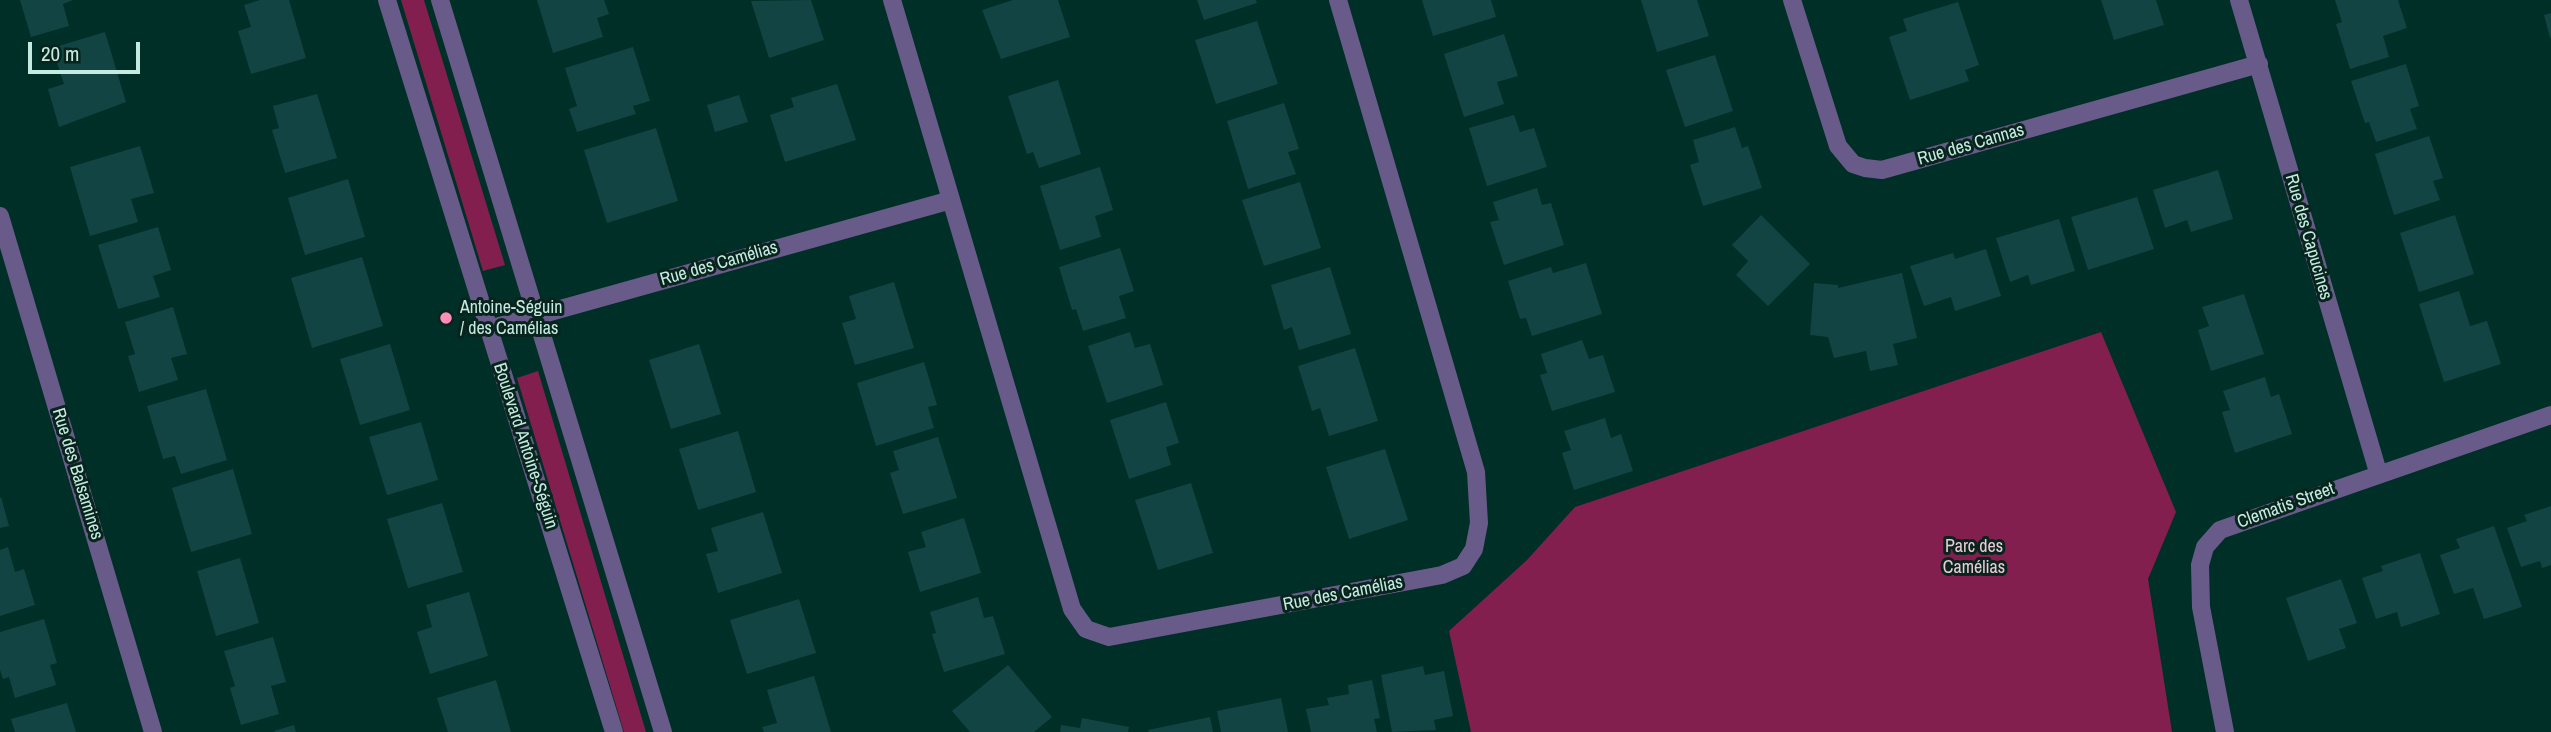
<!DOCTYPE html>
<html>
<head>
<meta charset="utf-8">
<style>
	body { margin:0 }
	#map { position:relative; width:2551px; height:732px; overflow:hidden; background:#002f27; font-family:"Archivo Narrow",sans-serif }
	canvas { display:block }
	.scale { position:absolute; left:28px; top:42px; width:112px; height:32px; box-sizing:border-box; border:4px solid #c4ebe0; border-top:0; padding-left:9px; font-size:21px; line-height:24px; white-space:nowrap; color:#c4ebe0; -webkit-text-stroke:5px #09231d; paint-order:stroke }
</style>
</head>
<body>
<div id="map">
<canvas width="2551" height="732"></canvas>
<div class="scale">20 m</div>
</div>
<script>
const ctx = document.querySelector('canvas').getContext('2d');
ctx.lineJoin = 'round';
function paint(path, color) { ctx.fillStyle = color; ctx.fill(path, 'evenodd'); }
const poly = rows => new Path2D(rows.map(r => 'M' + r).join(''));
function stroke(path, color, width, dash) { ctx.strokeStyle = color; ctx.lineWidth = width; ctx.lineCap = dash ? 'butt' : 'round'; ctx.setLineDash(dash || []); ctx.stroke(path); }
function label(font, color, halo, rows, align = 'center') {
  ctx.font = font + ' "Archivo Narrow",sans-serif'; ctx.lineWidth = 6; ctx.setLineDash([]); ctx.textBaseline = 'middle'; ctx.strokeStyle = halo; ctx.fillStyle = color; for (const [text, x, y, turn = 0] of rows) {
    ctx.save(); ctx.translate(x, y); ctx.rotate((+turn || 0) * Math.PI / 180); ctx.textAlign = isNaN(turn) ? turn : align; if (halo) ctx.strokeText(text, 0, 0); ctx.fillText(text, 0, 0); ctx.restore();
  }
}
const green = poly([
	[401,0,424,0,505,265,483,271],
	[2101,332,2176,512,2148,579,2172,732,1471,732,1449,631,1527,560,1575,507],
	[538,371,646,732,624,732,517,378]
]);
const building = poly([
	[20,0,73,0,63,4,69,26,31,37],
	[260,0,289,0,306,58,251,74,238,31,251,27,244,5],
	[537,0,604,0,609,14,597,18,603,37,553,53],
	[811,0,824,40,769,58,751,1],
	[1013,0,1058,0,1070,37,1001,59,982,10],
	[1197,0,1256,0,1257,3,1204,20],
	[1422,0,1491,0,1496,17,1433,36],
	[1641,0,1697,0,1709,36,1657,52],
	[2101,0,2156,0,2164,25,2114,40],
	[2335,0,2398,0,2407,28,2383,36,2389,57,2350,69,2336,24,2342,22],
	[1958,2,1979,65,1965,70,1969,81,1910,100,1889,37,1907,31,1903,19],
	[2551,13,2551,38,2550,38,2544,15],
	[1257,21,1278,84,1216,104,1195,40],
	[105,32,126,102,59,127,48,89,64,84,52,48],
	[1504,34,1518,76,1497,82,1504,104,1464,117,1444,54],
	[633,47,650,101,633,106,636,114,577,132,569,109,577,106,565,68],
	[1715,55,1733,111,1685,127,1666,70],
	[2406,64,2419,106,2410,109,2417,129,2376,142,2369,122,2365,123,2351,81],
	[1058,80,1081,154,1039,168,1033,152,1027,154,1008,96],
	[837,84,856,140,785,162,770,115,794,107,791,98],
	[317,94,337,158,285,173,272,130,279,128,273,106],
	[739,95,748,122,715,132,707,105],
	[1284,103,1299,149,1288,152,1296,174,1248,189,1227,121],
	[1514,115,1520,132,1534,128,1547,167,1487,186,1469,128],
	[1735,127,1742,148,1748,146,1762,188,1703,206,1690,165,1699,162,1693,140],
	[656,128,678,201,607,223,584,150],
	[2429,136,2443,178,2433,181,2440,200,2394,215,2375,154],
	[140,146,154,193,131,199,138,222,90,236,70,167],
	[1100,167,1113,210,1095,216,1101,237,1060,250,1040,186],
	[2218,170,2233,219,2191,232,2187,220,2165,228,2153,190],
	[348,179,365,237,305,255,288,198],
	[1300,182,1321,248,1264,266,1242,200],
	[1537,188,1542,205,1551,203,1564,245,1504,265,1490,222,1499,220,1493,202],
	[2137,197,2154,249,2088,270,2071,217],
	[1761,215,1810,264,1768,306,1736,275,1748,261,1732,245],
	[2455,215,2474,274,2419,292,2400,233],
	[2059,219,2075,271,2031,285,2028,275,2010,282,1996,238],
	[158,227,171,270,153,276,160,297,118,309,98,245],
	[1120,248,1134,291,1119,296,1126,318,1083,331,1076,309,1072,310,1059,267],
	[1986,249,2001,296,1955,311,1951,297,1924,306,1910,266,1953,253,1955,259],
	[362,257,383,326,312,348,291,278],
	[1586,263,1602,314,1532,336,1526,318,1520,319,1508,281,1551,267,1553,273],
	[1330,267,1351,334,1299,350,1292,327,1284,330,1271,285],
	[1902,273,1917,338,1893,344,1898,365,1870,371,1866,351,1834,358,1828,337,1810,335,1814,283,1838,285,1838,288],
	[894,282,914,348,855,365,842,323,856,319,849,296],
	[2459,291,2470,326,2487,321,2501,364,2444,382,2419,304],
	[2244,294,2264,354,2211,371,2198,330,2209,326,2202,307],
	[173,307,187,354,171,358,178,380,139,392,128,356,135,354,125,322],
	[1130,332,1135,348,1150,344,1163,385,1107,403,1088,346],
	[1582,340,1589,359,1603,355,1615,392,1552,411,1540,375,1547,373,1541,354],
	[390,344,410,410,360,425,340,359],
	[699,344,721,414,671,429,649,360],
	[1355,348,1378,421,1329,436,1320,408,1312,411,1298,366],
	[924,362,937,405,928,407,934,428,876,446,857,383],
	[2265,377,2271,397,2279,394,2292,434,2235,453,2222,412,2230,410,2223,391],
	[206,389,227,460,181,474,175,456,163,459,147,406],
	[1166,402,1179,443,1166,447,1171,465,1129,479,1110,420],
	[1605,418,1611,438,1621,434,1633,471,1574,490,1562,453,1571,450,1564,431],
	[421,422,438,480,387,495,369,437],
	[738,431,756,492,698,510,679,449],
	[938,437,957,498,903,514,890,473,899,470,893,451],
	[1385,449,1408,520,1349,539,1326,467],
	[233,469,252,534,191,552,172,488],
	[1191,483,1213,553,1158,570,1135,500],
	[1,497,9,526,0,528,0,498],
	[442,503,463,572,408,588,387,519],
	[2551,506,2551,565,2542,568,2540,561,2521,567,2507,528,2527,521,2524,515],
	[763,512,782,573,718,593,706,554,718,551,711,528],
	[964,518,981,573,920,592,908,552,926,547,921,532],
	[2494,526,2522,607,2484,619,2473,588,2454,594,2440,555,2460,548,2456,539],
	[8,547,15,572,24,569,35,605,0,616,0,550],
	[2420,553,2440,614,2401,627,2397,612,2376,619,2362,578,2383,571,2381,566],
	[240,558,259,623,216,636,197,571],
	[2341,579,2357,623,2339,629,2346,648,2308,661,2286,598],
	[469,592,488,656,430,674,417,632,432,627,426,605],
	[978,597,984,618,993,616,1005,654,944,672,932,634,936,633,930,612],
	[799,599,816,653,747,674,730,620],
	[44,619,57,663,50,665,56,685,15,698,9,677,3,679,0,670,0,632],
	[273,637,286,682,271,686,279,714,241,725,230,688,235,686,224,651],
	[1008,665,1052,717,1034,732,970,732,952,711],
	[1423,666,1425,675,1444,671,1453,716,1434,720,1436,730,1392,732,1381,675],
	[814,676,831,732,764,732,762,727,777,723,767,690],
	[496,680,511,732,448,732,437,698],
	[1372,680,1380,718,1374,719,1377,732,1311,732,1306,709,1329,705,1327,698,1349,694,1348,685],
	[1281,698,1288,732,1221,732,1217,711],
	[67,703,76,732,15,732,11,719],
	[1210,717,1213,732,1149,732,1148,730],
	[1082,718,1129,727,1128,732,1060,732,1061,725,1080,728],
	[294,725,296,732,275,732,274,731]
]);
const minor = poly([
	[387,0,614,732],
	[440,0,663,732],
	[892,0,1072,609,1086,629,1109,637,1442,575,1463,566,1474,549,1479,523,1476,472,1338,0],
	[1792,0,1838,146,1853,164,1865,168,1882,170,2259,64],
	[2239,0,2378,472],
	[0,216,153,732],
	[489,329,951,200],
	[2225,732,2201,607,2200,565,2205,547,2220,530,2551,415]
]);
const markers = [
	[446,318,7,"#ff8eb9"]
];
const streetNames = [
	["Rue des Cannas",1971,145,-16],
	["Rue des Capucines",2308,237,74],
	["Rue des Camélias",719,264,-16],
	["Boulevard Antoine-Séguin",525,446,72],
	["Rue des Balsamines",77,474,73],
	["Clematis Street",2286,506,-20],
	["Rue des Camélias",1343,594,-11]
];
const poiNames = [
	["Antoine-Séguin",460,308],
	["/ des Camélias",460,329]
];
const parkNames = [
	["Parc des",1974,547],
	["Camélias",1974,568]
];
paint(green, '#831f4e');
paint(building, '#134444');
stroke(minor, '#685b89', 18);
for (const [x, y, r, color] of markers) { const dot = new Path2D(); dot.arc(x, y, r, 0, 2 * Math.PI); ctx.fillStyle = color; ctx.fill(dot); stroke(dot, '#09231d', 2.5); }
label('18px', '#c4ebe0', '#09231d', streetNames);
label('18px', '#c4ebe0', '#09231d', poiNames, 'left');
label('18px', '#eccbd6', '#09231d', parkNames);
</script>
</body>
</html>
